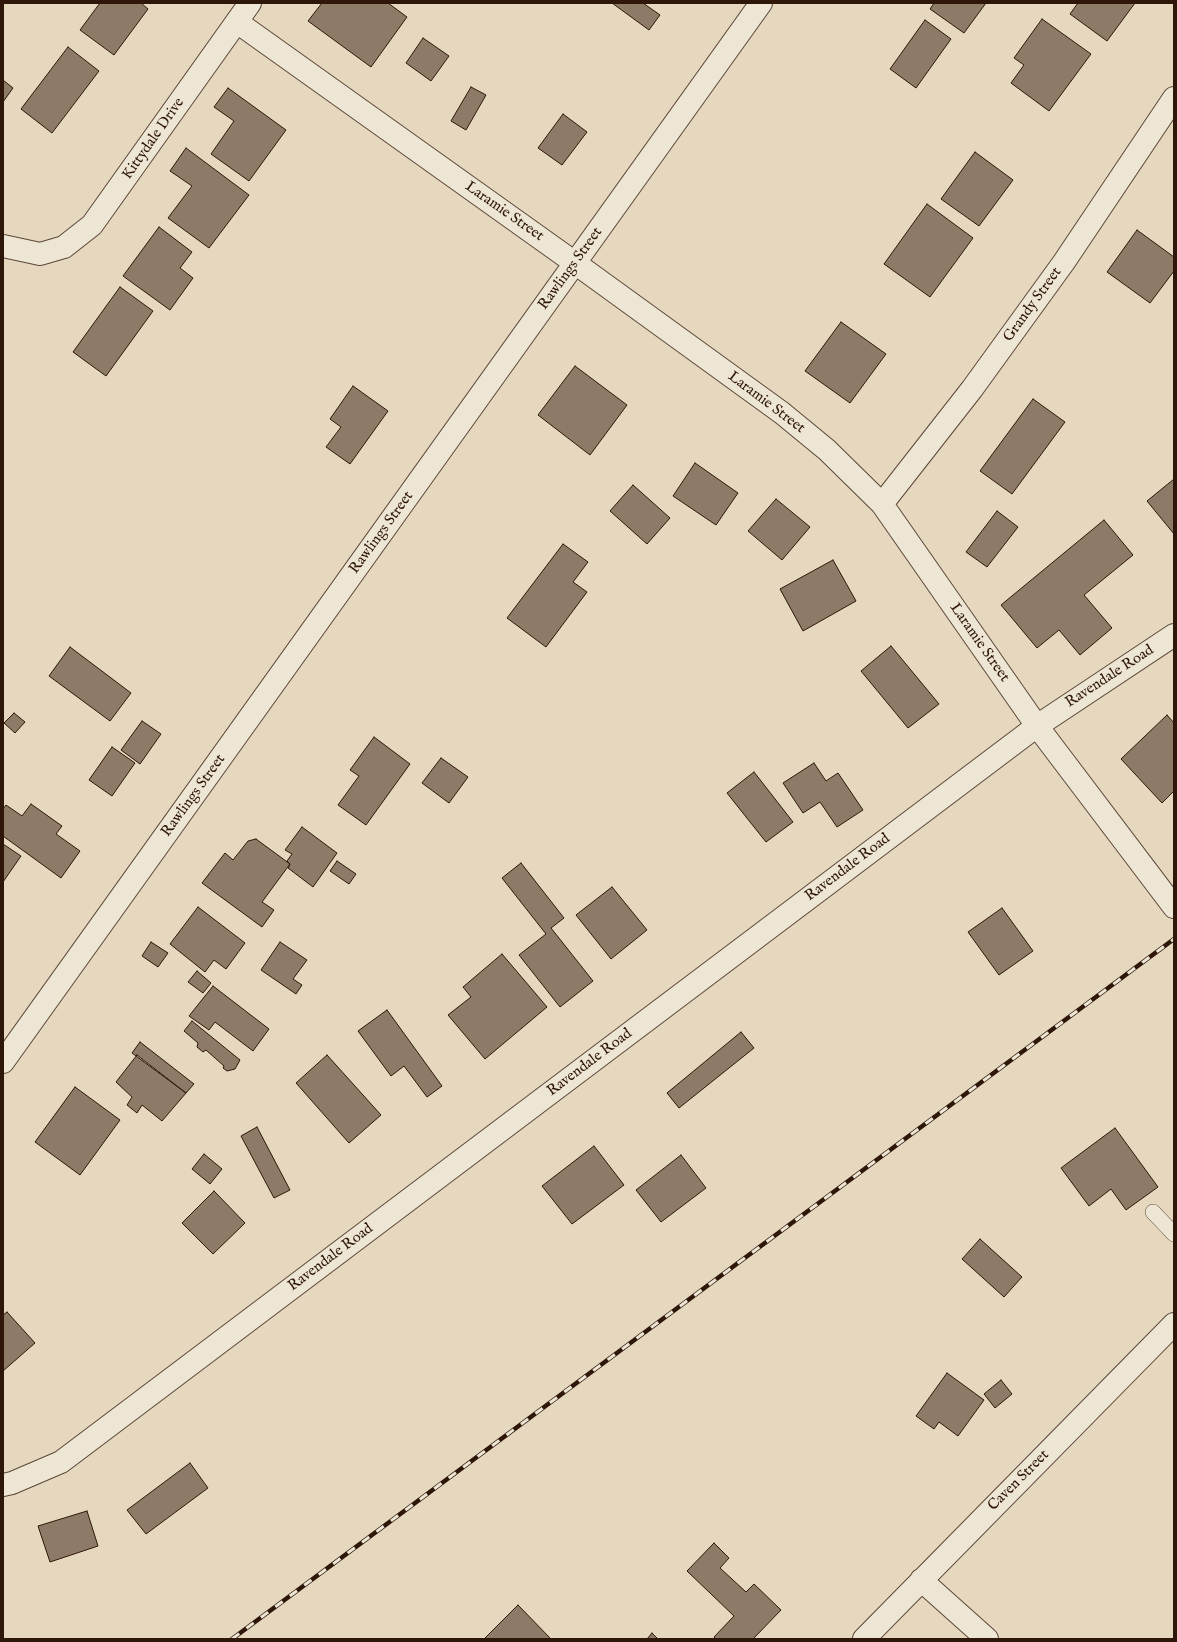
<!DOCTYPE html>
<html>
<head>
<meta charset="utf-8">
<style>
	body { margin:0 }
	#map { position:relative; width:1177px; height:1642px; overflow:hidden; background:#e5d8bf; font-family:"IM FELL English",serif }
	canvas { display:block }
	.frame { position:absolute; inset:0; border:4px solid #2e1608; pointer-events:none }
</style>
</head>
<body>
<div id="map">
<canvas width="1177" height="1642"></canvas>
<div class="frame"></div>
</div>
<script>
const ctx = document.querySelector('canvas').getContext('2d');
ctx.lineJoin = 'round';
function paint(path, color) { ctx.fillStyle = color; ctx.fill(path, 'evenodd'); }
const poly = rows => new Path2D(rows.map(r => 'M' + r).join(''));
function stroke(path, color, width, dash) { ctx.strokeStyle = color; ctx.lineWidth = width; ctx.lineCap = dash ? 'butt' : 'round'; ctx.setLineDash(dash || []); ctx.stroke(path); }
function label(font, color, halo, rows, align = 'center') {
  ctx.font = font + ' "IM FELL English",serif'; ctx.lineWidth = 3.5; ctx.setLineDash([]); ctx.textBaseline = 'middle'; ctx.strokeStyle = halo; ctx.fillStyle = color; for (const [text, x, y, turn = 0] of rows) {
    ctx.save(); ctx.translate(x, y); ctx.rotate((+turn || 0) * Math.PI / 180); ctx.textAlign = isNaN(turn) ? turn : align; if (halo) ctx.strokeText(text, 0, 0); ctx.fillText(text, 0, 0); ctx.restore();
  }
}
const building = poly([
	[100,3,141,3,148,9,114,55,80,30,100,3],
	[322,3,388,3,407,17,371,67,308,21,322,3],
	[612,3,643,3,660,15,649,30,612,3],
	[934,3,986,3,964,33,930,9,934,3],
	[1078,3,1135,3,1107,41,1070,14,1078,3],
	[1042,19,1091,54,1049,111,1011,83,1024,65,1014,58,1042,19],
	[925,20,951,39,916,88,890,69,925,20],
	[423,38,449,56,431,81,406,63,423,38],
	[68,47,99,71,52,133,21,109,68,47],
	[3,80,13,88,3,102,3,80],
	[471,87,486,95,466,130,451,121,471,87],
	[228,88,286,130,249,181,211,154,234,121,214,107,228,88],
	[563,114,587,132,562,165,538,148,563,114],
	[186,148,249,195,209,248,168,218,192,186,170,171,186,148],
	[975,152,1013,180,979,226,941,199,975,152],
	[927,204,973,238,930,297,884,264,927,204],
	[159,227,192,252,180,268,193,278,170,310,123,276,159,227],
	[1137,230,1174,257,1174,271,1150,303,1107,272,1137,230],
	[120,287,153,311,106,376,73,352,120,287],
	[841,322,886,354,850,403,805,371,841,322],
	[575,366,627,405,590,455,538,415,575,366],
	[353,386,388,411,350,464,326,447,341,427,330,419,353,386],
	[1033,399,1065,422,1012,494,980,471,1033,399],
	[695,463,738,493,716,525,673,496,695,463],
	[1174,479,1174,534,1147,501,1174,479],
	[633,485,670,518,647,544,610,511,633,485],
	[776,499,810,527,782,560,748,531,776,499],
	[997,511,1018,527,987,567,966,552,997,511],
	[1104,520,1133,555,1084,595,1112,628,1080,655,1059,630,1037,648,1001,605,1104,520],
	[563,544,588,562,573,582,587,592,546,647,507,618,563,544],
	[833,560,856,601,803,631,780,589,833,560],
	[891,646,939,704,908,728,861,671,891,646],
	[70,647,131,693,110,721,49,676,70,647],
	[14,713,25,722,15,733,4,723,14,713],
	[1167,715,1174,723,1174,791,1162,803,1121,759,1167,715],
	[142,721,161,734,140,764,121,750,142,721],
	[374,737,410,764,366,825,338,805,359,776,350,770,374,737],
	[112,747,135,763,112,796,89,780,112,747],
	[441,758,468,777,449,803,422,783,441,758],
	[814,763,826,781,838,773,863,810,837,827,820,802,803,813,783,783,814,763],
	[754,772,793,822,766,842,727,793,754,772],
	[31,804,62,826,56,834,80,851,61,878,3,836,3,809,6,805,22,816,31,804],
	[302,827,337,853,313,887,288,868,290,864,287,861,292,854,285,850,302,827],
	[256,839,290,864,262,902,274,910,262,927,202,883,225,853,233,860,248,841,256,839],
	[3,844,21,856,3,882,3,844],
	[337,861,356,874,349,884,330,871,337,861],
	[521,863,564,918,551,928,593,981,560,1007,519,955,546,934,502,878,521,863],
	[612,887,647,930,611,959,576,915,612,887],
	[198,907,245,943,226,969,214,960,205,972,170,944,198,907],
	[1002,908,1033,951,999,975,968,932,1002,908],
	[151,942,168,953,158,967,142,956,151,942],
	[280,942,307,960,293,979,302,985,296,994,261,970,280,942],
	[502,954,547,1007,485,1059,448,1015,471,997,463,987,502,954],
	[197,971,211,983,203,993,188,982,197,971],
	[213,986,269,1029,253,1051,215,1022,209,1030,189,1016,213,986],
	[387,1010,442,1086,427,1097,404,1066,391,1076,358,1031,387,1010],
	[192,1021,240,1060,235,1069,227,1071,223,1068,224,1066,206,1050,203,1052,197,1047,198,1043,184,1031,192,1021],
	[741,1032,754,1048,679,1108,667,1093,741,1032],
	[140,1042,194,1084,186,1093,132,1053,140,1042],
	[137,1055,186,1093,162,1121,142,1105,137,1113,127,1105,132,1097,116,1082,137,1055],
	[327,1055,381,1115,349,1143,296,1083,327,1055],
	[75,1087,120,1120,80,1175,35,1142,75,1087],
	[257,1127,290,1190,274,1198,241,1136,257,1127],
	[1115,1128,1158,1187,1126,1210,1111,1189,1089,1206,1061,1168,1115,1128],
	[594,1146,624,1185,572,1224,542,1186,594,1146],
	[204,1154,222,1169,210,1184,192,1169,204,1154],
	[681,1155,706,1188,661,1222,636,1190,681,1155],
	[214,1191,245,1223,213,1254,182,1223,214,1191],
	[980,1239,1022,1277,1004,1297,962,1259,980,1239],
	[7,1312,35,1343,3,1371,3,1315,7,1312],
	[947,1373,984,1400,958,1436,939,1422,934,1429,916,1416,947,1373],
	[1001,1380,1012,1394,995,1408,984,1394,1001,1380],
	[190,1463,208,1488,146,1534,127,1510,190,1463],
	[87,1511,98,1546,50,1562,38,1526,87,1511],
	[714,1543,729,1558,720,1568,746,1592,754,1584,781,1610,753,1639,716,1639,714,1637,734,1616,687,1571,714,1543],
	[518,1605,551,1639,484,1639,518,1605],
	[652,1633,658,1639,647,1639,652,1633]
]);
const lane = poly([
	[1153,1212,1174,1234]
]);
const street = poly([
	[237,22,575,263,782,413,827,450,882,504,1037,726,1174,907],
	[3,246,40,254,64,247,92,225,250,3],
	[882,504,972,389,1064,262,1174,98],
	[3,1062,761,3],
	[3,1485,12,1483,61,1462,1037,726,1174,635],
	[921,1580,987,1639],
	[864,1639,1174,1324]
]);
const rail = poly([
	[232,1639,1174,939]
]);
const streetNames = [
	["Kittydale Drive",154,139,-55],
	["Laramie Street",504,212,35],
	["Rawlings Street",571,269,-54],
	["Grandy Street",1033,305,-54],
	["Laramie Street",766,403,37],
	["Rawlings Street",382,533,-54],
	["Laramie Street",979,643,55],
	["Ravendale Road",1110,677,-33],
	["Rawlings Street",194,796,-54],
	["Ravendale Road",848,868,-37],
	["Ravendale Road",590,1063,-37],
	["Ravendale Road",331,1258,-37],
	["Caven Street",1019,1481,-45]
];
paint(building, '#8d7b67');
stroke(building, '#2e1608', 1);
stroke(lane, '#5c4636', 16);
stroke(street, '#5c4636', 24);
stroke(lane, '#eee6d5', 15);
stroke(street, '#eee6d5', 22);
stroke(rail, '#2e1608', 4.5);
stroke(rail, '#eee6d5', 3, [9]);
label('15px', '#2e1608', '#eee6d5', streetNames);
</script>
</body>
</html>
